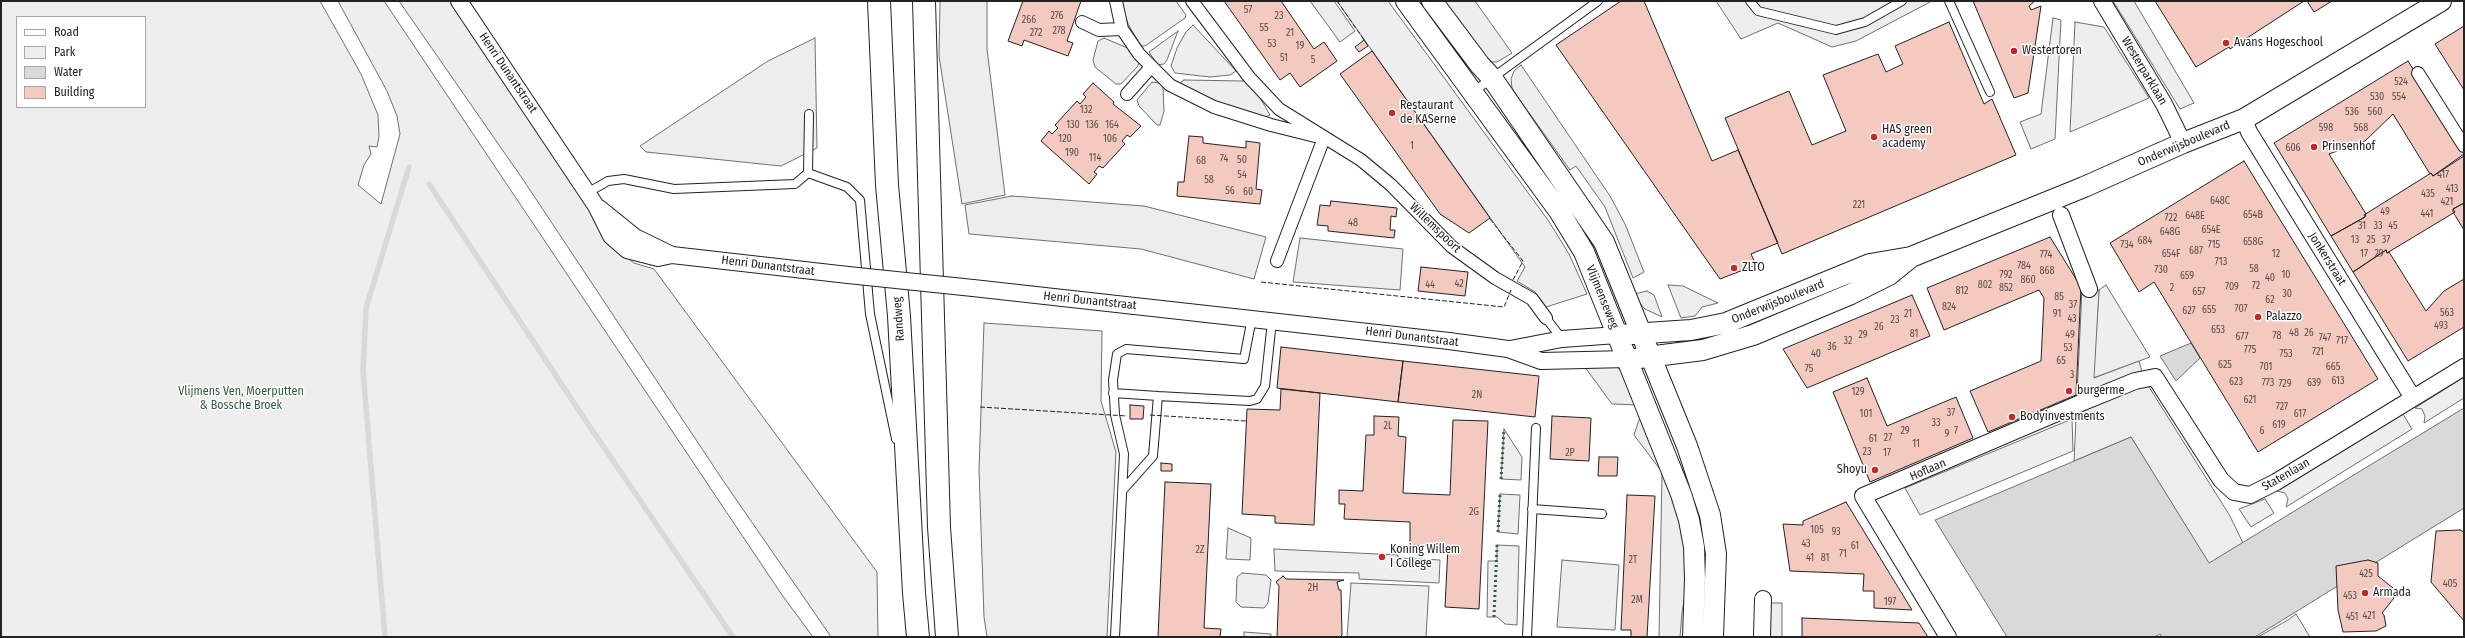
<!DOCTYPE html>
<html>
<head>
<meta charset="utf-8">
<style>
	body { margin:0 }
	#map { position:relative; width:2465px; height:638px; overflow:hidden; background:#fff; font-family:"Fira Sans Condensed",sans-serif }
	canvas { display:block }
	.frame { position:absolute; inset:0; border:2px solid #222; pointer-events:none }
	.legend { position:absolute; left:16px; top:16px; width:130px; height:92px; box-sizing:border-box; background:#fff; border:1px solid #a7a7a7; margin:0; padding:5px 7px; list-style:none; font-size:12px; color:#222 }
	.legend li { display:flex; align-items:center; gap:8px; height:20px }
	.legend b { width:20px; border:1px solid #a7a7a7 }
</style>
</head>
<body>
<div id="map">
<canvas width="2465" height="638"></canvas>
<div class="frame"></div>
<ul class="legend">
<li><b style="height:5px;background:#fff"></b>Road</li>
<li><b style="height:11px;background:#eee"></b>Park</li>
<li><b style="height:11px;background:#d9d9d9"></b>Water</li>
<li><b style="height:11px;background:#f3c9c0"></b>Building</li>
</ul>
</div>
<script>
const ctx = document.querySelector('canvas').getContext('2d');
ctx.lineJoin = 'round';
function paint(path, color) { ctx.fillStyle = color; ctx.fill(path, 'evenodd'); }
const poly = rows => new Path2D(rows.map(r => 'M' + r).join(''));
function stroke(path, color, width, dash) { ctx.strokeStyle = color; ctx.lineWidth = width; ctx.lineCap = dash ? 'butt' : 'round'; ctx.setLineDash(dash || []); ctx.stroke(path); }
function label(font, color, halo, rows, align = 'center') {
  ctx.font = font + ' "Fira Sans Condensed",sans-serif'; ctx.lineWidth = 3; ctx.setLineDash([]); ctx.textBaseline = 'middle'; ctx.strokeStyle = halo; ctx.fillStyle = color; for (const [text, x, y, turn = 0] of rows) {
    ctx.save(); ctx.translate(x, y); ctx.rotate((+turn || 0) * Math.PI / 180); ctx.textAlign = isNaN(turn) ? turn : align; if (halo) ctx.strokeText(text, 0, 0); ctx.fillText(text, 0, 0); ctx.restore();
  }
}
const green = poly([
	[1,1,320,1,361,74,378,115,379,136,377,147,369,146,371,154,364,165,358,185,381,204,400,134,397,116,387,91,338,1,384,1,782,595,813,637,1,637,1,1],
	[17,17,145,17,145,107,17,107,17,17],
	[399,1,450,1,617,250,634,263,654,269,877,572,878,637,831,637,825,628,722,479,524,181,399,1],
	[1121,1,1176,1,1186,15,1185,18,1145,46,1141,46,1128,24,1121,1],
	[1337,1,1388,1,1548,220,1569,254,1587,294,1546,307,1535,292,1517,281,1525,267,1337,1],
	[1437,1,1475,1,1512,53,1497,62,1487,62,1437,1],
	[2113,1,2134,1,2194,103,2180,109,2113,1],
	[2053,18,2061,20,2055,139,2031,149,2020,122,2041,114,2053,18],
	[2075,22,2104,27,2149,98,2070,132,2075,22],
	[1193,25,1236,71,1230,75,1210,77,1175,73,1171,66,1177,48,1186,32,1193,25],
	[1178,31,1167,60,1164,64,1158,65,1149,52,1178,31],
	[1104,38,1130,49,1139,61,1138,66,1121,84,1116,84,1095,67,1093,60,1098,41,1104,38],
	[1521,65,1610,196,1625,224,1644,272,1633,278,1605,207,1576,166,1570,170,1517,96,1512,88,1511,79,1514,71,1521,65],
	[1184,80,1244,81,1259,96,1270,115,1265,117,1216,102,1182,85,1181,82,1184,80],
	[1152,82,1159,83,1163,87,1164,111,1160,125,1157,125,1139,106,1137,100,1152,82],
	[1668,285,1683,286,1718,303,1702,307,1695,316,1681,318,1668,285],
	[2106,285,2150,357,2093,378,2099,290,2106,285],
	[1647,291,1654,295,1662,317,1645,309,1637,300,1634,294,1647,291],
	[1584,366,1616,366,1625,374,1640,405,1612,404,1584,366],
	[2464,377,2464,398,2424,423,2425,416,2422,409,2415,408,2464,377],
	[1641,414,1676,498,1689,572,1682,613,1680,637,1659,637,1662,472,1634,435,1641,414],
	[2403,414,2412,429,2286,507,2288,499,2285,493,2277,491,2403,414],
	[2072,419,2073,451,1920,515,1905,488,2072,419],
	[1504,429,1522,457,1521,480,1501,479,1504,429],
	[1500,494,1520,495,1518,534,1498,532,1500,494],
	[2265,499,2274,513,2251,527,2239,509,2265,499],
	[1228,528,1251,538,1250,560,1226,559,1228,528],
	[1497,545,1519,546,1517,625,1505,624,1497,617,1487,617,1488,561,1497,561,1497,545],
	[1274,549,1398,555,1398,558,1440,560,1439,583,1359,579,1359,573,1275,571,1274,549],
	[1562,560,1619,565,1615,630,1557,627,1562,560],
	[1242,573,1266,575,1271,580,1268,603,1264,608,1241,607,1236,602,1237,577,1242,573],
	[1351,583,1429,586,1426,637,1347,637,1351,583],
	[1244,632,1271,634,1271,637,1244,637,1244,632]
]);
const parking = poly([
	[940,1,987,1,987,49,1005,195,962,204,939,56,940,1],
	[1310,1,1334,1,1355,31,1340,42,1310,1],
	[1716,1,1932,1,1856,41,1832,47,1778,23,1741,39,1716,1],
	[815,38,817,148,781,166,646,152,640,146,768,61,815,38],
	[1012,196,1144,206,1266,237,1254,279,1141,249,969,234,965,205,1012,196],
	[1300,238,1403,249,1400,290,1293,282,1300,238],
	[2082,288,2099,290,2094,378,2139,361,2144,379,2230,516,2243,543,2209,564,2131,437,2074,461,2082,288],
	[984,323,1102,331,1101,401,1116,452,1107,637,987,637,984,617,979,470,984,323],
	[1769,603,1782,603,1782,637,1769,637,1769,603],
	[2296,614,2310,637,2258,637,2288,620,2296,614]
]);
const water = poly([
	[2191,343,2200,358,2176,381,2160,356,2191,343],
	[2464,408,2464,508,2255,637,2162,637,2160,634,2154,637,2007,637,1935,520,2131,437,2209,563,2464,408]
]);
const stream = poly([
	[429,184,584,418,733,637],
	[385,637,363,371,366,308,409,167]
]);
const building = poly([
	[1023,1,1081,1,1067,41,1073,43,1068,56,1024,40,1022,46,1008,41,1023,1],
	[1224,1,1281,1,1314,49,1324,42,1337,61,1300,87,1290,73,1280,80,1224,1],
	[1621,1,1644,1,1712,161,1738,150,1778,243,1751,254,1756,265,1720,279,1556,45,1621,1],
	[1973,1,2035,1,2029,6,2031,10,2041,6,2028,93,2014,98,1973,1],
	[2155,1,2304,1,2230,49,2229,47,2196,67,2155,1],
	[2307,1,2332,1,2314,12,2307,1],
	[1949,22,1984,104,1992,99,2016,155,1782,254,1725,118,1789,91,1812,145,1846,131,1823,75,1878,54,1886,72,1903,64,1895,46,1949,22],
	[2464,26,2464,90,2435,44,2464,26],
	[1364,40,1368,46,1359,52,1355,47,1364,40],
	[1372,51,1490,218,1469,233,1440,214,1340,74,1372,51],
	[2408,61,2464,152,2464,156,2433,176,2431,173,2430,174,2393,114,2365,141,2329,154,2366,214,2365,217,2331,236,2274,143,2408,61],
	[1093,83,1114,102,1113,104,1141,126,1130,137,1127,135,1122,141,1125,144,1103,168,1099,166,1094,172,1097,174,1089,184,1041,141,1049,131,1052,134,1058,128,1055,125,1077,101,1080,104,1086,97,1083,94,1093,83],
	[1189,136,1203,137,1203,143,1246,148,1246,141,1260,143,1256,189,1262,190,1260,204,1177,196,1178,182,1184,182,1189,136],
	[2464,154,2464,203,2453,209,2455,212,2387,253,2386,250,2353,272,2331,236,2365,217,2364,215,2431,173,2433,176,2464,154],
	[2244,161,2378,379,2258,452,2154,282,2139,292,2110,243,2244,161],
	[1331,201,1397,208,1396,217,1391,216,1390,230,1395,230,1394,238,1328,231,1328,226,1317,225,1320,205,1330,206,1331,201],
	[2464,203,2464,230,2453,212,2453,209,2464,203],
	[2050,237,2081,287,2076,395,1988,432,1970,391,2041,361,2044,298,2039,290,1944,330,1927,288,2050,237],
	[2386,250,2387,253,2389,252,2426,311,2444,291,2464,279,2464,327,2408,361,2353,272,2386,250],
	[1421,267,1468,272,1465,296,1418,291,1421,267],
	[1912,295,1930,336,1807,388,1783,349,1912,295],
	[1281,347,1403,361,1398,402,1277,388,1281,347],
	[1403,361,1539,376,1535,417,1398,402,1403,361],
	[1867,378,1887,426,1956,397,1973,438,1870,482,1833,392,1867,378],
	[1281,389,1320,393,1314,525,1275,523,1275,516,1242,514,1247,409,1280,410,1281,389],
	[1130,405,1144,406,1143,419,1130,419,1130,405],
	[1374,416,1399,417,1398,436,1406,437,1403,493,1450,495,1453,420,1488,421,1479,609,1445,607,1448,547,1410,545,1410,522,1344,519,1345,504,1339,504,1339,490,1363,491,1366,435,1374,435,1374,416],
	[1552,416,1591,418,1589,461,1550,459,1552,416],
	[1599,457,1618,457,1617,476,1598,476,1599,457],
	[1161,463,1172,464,1172,471,1161,471,1161,463],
	[1165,482,1211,484,1204,628,1221,629,1220,637,1158,637,1165,482],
	[1627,495,1655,496,1647,637,1631,637,1631,630,1621,630,1627,495],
	[1846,502,1912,610,1874,608,1874,591,1863,591,1864,574,1790,571,1783,524,1803,525,1803,521,1846,502],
	[2460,530,2464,532,2464,621,2431,582,2436,531,2460,530],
	[2368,560,2378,563,2378,576,2393,588,2394,598,2382,613,2384,615,2386,626,2376,631,2343,632,2338,610,2336,566,2368,560],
	[1283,576,1286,579,1344,580,1337,582,1339,590,1341,590,1342,635,1340,637,1277,637,1279,586,1276,582,1283,576],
	[1802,618,1919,623,1928,637,1802,637,1802,618]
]);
const service = poly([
	[1750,1,1758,11,1836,30,1865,22,1902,1],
	[1949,1,1990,92],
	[1473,92,1598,1],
	[808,173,847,187,860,200,870,314,896,439],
	[587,193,608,181,624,179,674,189,795,184,808,173,809,114],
	[1546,318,1562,339],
	[1113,393,1158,396],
	[1122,491,1153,456,1158,396,1250,401,1257,399,1265,386,1272,321],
	[1532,509,1602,514],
	[1115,637,1124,454,1115,415,1113,380,1117,354,1126,349,1244,359,1252,318],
	[1527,637,1536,428]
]);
const pedestrian = poly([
	[1116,1,1122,29,1139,54,1170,85,1214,107,1271,125,1315,136],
	[1192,1,1249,77,1279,109,1361,160,1391,185,1452,247,1495,278,1532,299,1546,318],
	[1082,22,1099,30,1122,29],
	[2418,73,2464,146],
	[1127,94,1151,67],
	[1277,261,1324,138]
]);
const minor = poly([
	[459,1,596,206,611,236,627,250,658,258,672,255,848,275],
	[2102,1,2164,104,2183,143],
	[2244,119,2249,132,2413,398],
	[599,208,635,237,672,255],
	[2061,215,2089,289],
	[973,288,1449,341,1508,349,1541,361,1628,359],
	[1510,349,1562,339,1617,335],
	[1762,637,1763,599],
	[1948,637,1863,496,2076,405,2135,381,2155,377,2221,480,2234,492,2250,495,2276,482,2464,367]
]);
const tertiary = poly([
	[1406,1,1559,211,1584,252,1681,494,1689,520,1694,547,1695,579,1693,637],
	[1432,1,1480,65,1492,78,1604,242,1687,446,1710,515,1716,554,1713,637],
	[1617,335,1691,330,1726,323,1870,264,1911,257,2084,187,2183,143,2244,119,2441,1],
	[1639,358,1703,350,1753,335,1851,294,1889,275,1910,258]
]);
const primary = poly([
	[879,1,887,185,899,316,914,593,918,637],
	[924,1,939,527,947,637]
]);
const minorBridge = poly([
	[848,275,973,288]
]);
const hedge = poly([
	[1501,479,1504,429],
	[1498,532,1500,494],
	[1494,617,1497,545]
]);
const fence = poly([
	[1337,1,1364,40],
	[1490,219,1523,261,1513,280],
	[1261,282,1504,307,1511,290],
	[980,407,1127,416],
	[1150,415,1246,421]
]);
const markers = [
	[2226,43,4,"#c62828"],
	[2014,51,4,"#c62828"],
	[1392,113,4,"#c62828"],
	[1874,137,4,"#c62828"],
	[2314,147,4,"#c62828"],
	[1734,268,4,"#c62828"],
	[2258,317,4,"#c62828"],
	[2069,391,4,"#c62828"],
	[2012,417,4,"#c62828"],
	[1875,470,4,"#c62828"],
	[1382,557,4,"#c62828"],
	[2365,593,4,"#c62828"]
];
const numberNames = [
	["57",1248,10],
	["276",1057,16],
	["23",1279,16],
	["266",1029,20],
	["55",1264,28],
	["278",1059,31],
	["272",1036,33],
	["21",1290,33],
	["53",1272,44],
	["19",1300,46],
	["51",1284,58],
	["5",1313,60],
	["524",2401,82],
	["530",2377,97],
	["554",2399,97],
	["132",1086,110],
	["536",2352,112],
	["560",2375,112],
	["130",1073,125],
	["136",1092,125],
	["164",1112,125],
	["598",2326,128],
	["568",2361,128],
	["120",1065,139],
	["106",1110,139],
	["1",1412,146],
	["606",2293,148],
	["190",1072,153],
	["114",1095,158],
	["74",1224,159],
	["50",1242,160],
	["68",1201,161],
	["54",1242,175],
	["417",2443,175],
	["58",1209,180],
	["413",2452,189],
	["56",1230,191],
	["60",1248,192],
	["435",2428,194],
	["648C",2220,201],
	["421",2447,202],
	["221",1859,205],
	["49",2385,212],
	["441",2427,214],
	["654B",2253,215],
	["648E",2195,216],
	["722",2171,218],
	["48",1353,223],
	["31",2362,226],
	["33",2378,226],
	["45",2393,226],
	["654E",2211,230],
	["648G",2170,232],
	["13",2355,240],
	["25",2371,240],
	["37",2386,240],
	["684",2145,241],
	["658G",2253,242],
	["734",2127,245],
	["715",2214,245],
	["687",2196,251],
	["654F",2171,254],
	["12",2276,254],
	["17",2364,254],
	["29",2379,254],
	["774",2046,255],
	["713",2221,262],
	["784",2024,266],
	["58",2254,269],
	["730",2161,270],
	["868",2047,271],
	["792",2006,275],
	["10",2286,275],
	["659",2187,276],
	["40",2270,278],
	["860",2028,280],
	["42",1459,284],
	["44",1430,285],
	["802",1985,285],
	["72",2256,286],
	["709",2232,287],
	["852",2006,288],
	["2",2172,288],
	["812",1962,291],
	["657",2199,292],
	["30",2287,294],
	["85",2059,297],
	["62",2270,300],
	["37",2073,305],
	["824",1949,307],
	["707",2241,309],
	["655",2209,310],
	["627",2189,311],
	["563",2447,313],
	["21",1908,314],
	["91",2057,314],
	["43",2072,319],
	["23",1895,320],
	["493",2441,326],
	["26",1879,327],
	["653",2218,330],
	["48",2294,333],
	["26",2309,333],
	["81",1914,334],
	["29",1863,335],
	["49",2070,335],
	["78",2277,336],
	["677",2242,337],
	["747",2325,338],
	["32",1848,341],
	["717",2342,341],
	["36",1832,347],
	["53",2068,348],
	["775",2250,350],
	["721",2318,352],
	["40",1816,354],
	["753",2286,354],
	["65",2061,361],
	["625",2225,365],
	["701",2266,367],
	["665",2333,367],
	["75",1809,369],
	["3",2072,375],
	["613",2338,381],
	["623",2236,382],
	["773",2268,383],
	["639",2314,383],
	["729",2285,384],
	["129",1858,392],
	["2N",1477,395],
	["621",2250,400],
	["727",2282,407],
	["37",1951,413],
	["101",1866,414],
	["617",2300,414],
	["33",1936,423],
	["619",2279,425],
	["2L",1388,426],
	["29",1905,431],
	["7",1956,431],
	["6",2262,431],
	["9",1947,434],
	["27",1888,438],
	["61",1873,439],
	["11",1916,444],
	["23",1867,452],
	["2P",1570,453],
	["17",1887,453],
	["2G",1474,512],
	["105",1817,530],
	["93",1836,532],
	["43",1806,544],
	["61",1855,546],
	["2Z",1200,550],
	["71",1843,554],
	["41",1810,558],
	["81",1825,558],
	["2T",1633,560],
	["425",2366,574],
	["405",2450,584],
	["2H",1313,588],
	["453",2350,596],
	["2M",1637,600],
	["197",1890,602],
	["421",2369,616],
	["451",2352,617]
];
const poiNames = [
	["Avans Hogeschool",2234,43],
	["Westertoren",2022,51],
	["Restaurant",1400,106],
	["de KASerne",1400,120],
	["HAS green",1882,130],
	["academy",1882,144],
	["Prinsenhof",2322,147],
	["ZLTO",1742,268],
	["Palazzo",2266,317],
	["burgerme",2077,391],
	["Bodyinvestments",2020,417],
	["Shoyu",1867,470,"right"],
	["Koning Willem",1390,550],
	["I College",1390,564],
	["Armada",2373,593]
];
const streetNames = [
	["Westerparklaan",2144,71,59],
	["Henri Dunantstraat",508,73,56],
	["Onderwijsboulevard",2184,144,-23],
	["Willemspoort",1435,228,44],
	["Jonkerstraat",2327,259,58],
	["Henri Dunantstraat",768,266,7],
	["Vlijmenseweg",1602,297,68],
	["Henri Dunantstraat",1090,301,6],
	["Onderwijsboulevard",1778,302,-22],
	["Randweg",899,319,-94],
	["Henri Dunantstraat",1412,337,7],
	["Hoflaan",1928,470,-24],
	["Statenlaan",2286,475,-30]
];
const parkNames = [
	["Vlijmens Ven, Moerputten",241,392],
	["& Bossche Broek",241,406]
];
paint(green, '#eee');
stroke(green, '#6f6f6f', 1);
paint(parking, '#ededed');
stroke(parking, '#6f6f6f', 1);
paint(water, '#d9d9d9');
stroke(water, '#6f6f6f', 1);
stroke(stream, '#d9d9d9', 5.5);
paint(building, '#f3c9c0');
stroke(building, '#222', 1);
stroke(service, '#222', 10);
stroke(pedestrian, '#222', 14);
stroke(minor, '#222', 18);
stroke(tertiary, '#222', 22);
stroke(primary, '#222', 24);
stroke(service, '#fff', 8);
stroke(pedestrian, '#fff', 12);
stroke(minor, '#fff', 16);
stroke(tertiary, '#fff', 20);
stroke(primary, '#fff', 22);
stroke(minorBridge, '#222', 18, []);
stroke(minorBridge, '#fff', 16);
stroke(hedge, '#2f5e38', 3, [2, 3]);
stroke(fence, '#222', 1, [5, 2]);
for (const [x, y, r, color] of markers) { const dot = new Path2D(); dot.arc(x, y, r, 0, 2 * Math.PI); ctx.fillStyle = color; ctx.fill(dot); stroke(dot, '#fff', 1.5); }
label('10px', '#564c4a', null, numberNames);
label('12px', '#222', '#fff', poiNames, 'left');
label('12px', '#222', '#fff', streetNames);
label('12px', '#2f5e38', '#fff', parkNames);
</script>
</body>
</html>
